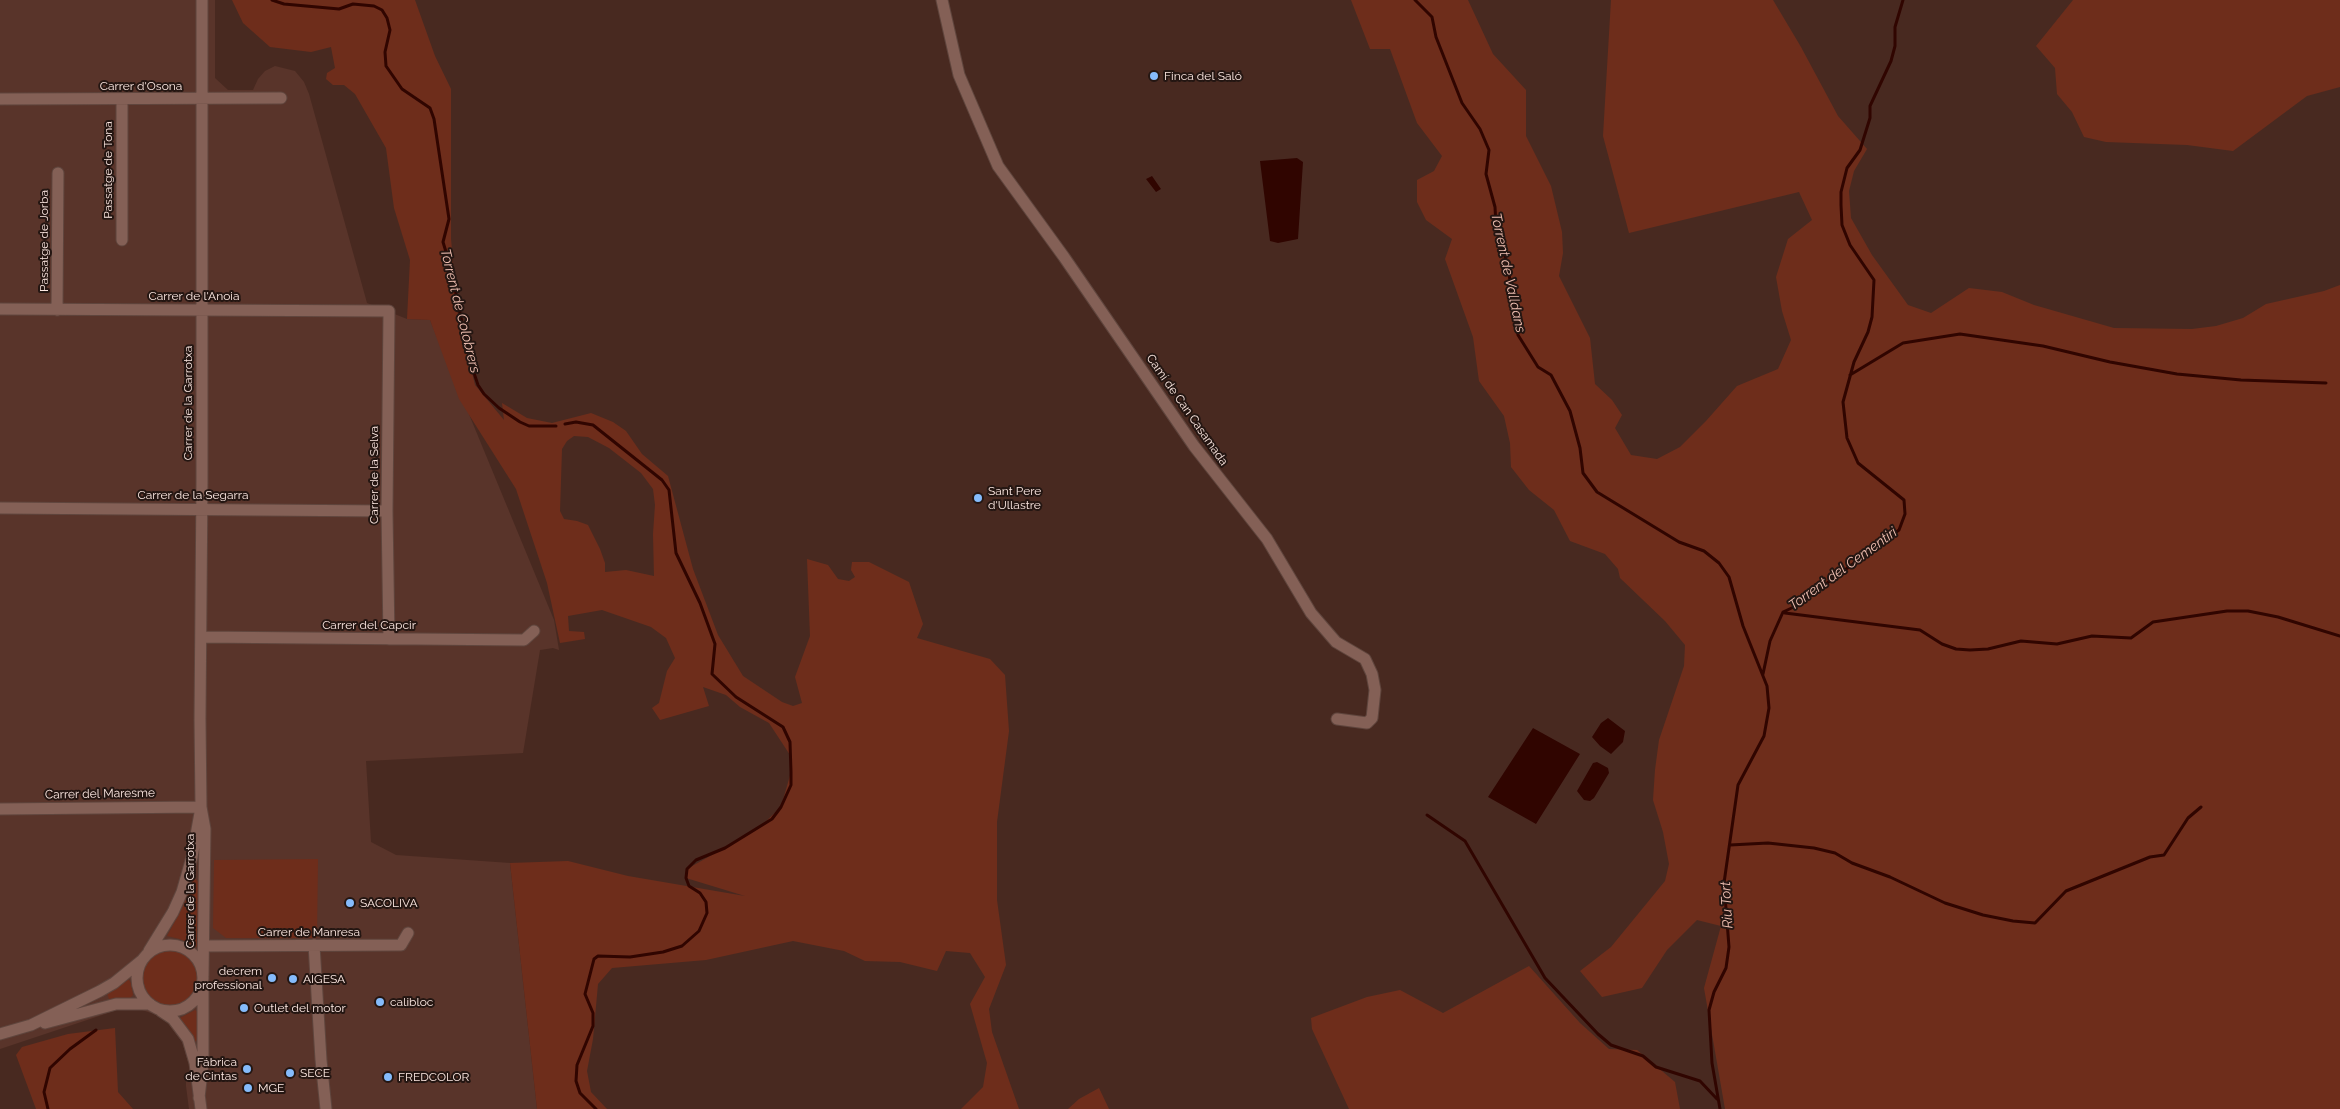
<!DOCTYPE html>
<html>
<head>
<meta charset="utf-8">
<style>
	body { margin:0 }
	canvas { display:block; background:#482920 }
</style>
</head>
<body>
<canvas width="2340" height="1109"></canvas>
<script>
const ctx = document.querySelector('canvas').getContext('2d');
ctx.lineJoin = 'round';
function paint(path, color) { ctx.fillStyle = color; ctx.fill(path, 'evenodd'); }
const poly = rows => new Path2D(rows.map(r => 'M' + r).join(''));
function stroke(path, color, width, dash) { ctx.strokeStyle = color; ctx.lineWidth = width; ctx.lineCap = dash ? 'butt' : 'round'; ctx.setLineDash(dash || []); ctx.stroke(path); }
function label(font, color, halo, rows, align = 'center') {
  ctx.font = font + ' Raleway,sans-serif'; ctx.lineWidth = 4; ctx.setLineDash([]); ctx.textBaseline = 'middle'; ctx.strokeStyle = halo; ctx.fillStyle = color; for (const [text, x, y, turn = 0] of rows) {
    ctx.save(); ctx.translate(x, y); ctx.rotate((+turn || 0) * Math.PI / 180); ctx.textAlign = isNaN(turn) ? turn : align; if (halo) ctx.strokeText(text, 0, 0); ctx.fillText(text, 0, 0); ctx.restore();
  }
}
const built = poly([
	[0,0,215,0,215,78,228,90,253,90,258,79,265,71,275,66,295,71,304,82,309,94,367,303,407,319,430,320,554,620,559,650,553,648,540,650,523,753,366,761,371,842,396,855,510,863,537,1109,189,1109,186,1086,186,1073,189,1073,189,1065,182,1042,166,1021,154,1014,139,1009,123,1008,0,1049]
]);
const green = poly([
	[232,0,415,0,435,56,451,89,451,239,458,316,475,385,504,420,502,403,527,418,552,423,591,413,613,422,626,431,642,454,668,476,693,569,718,635,743,676,782,702,793,706,802,703,795,677,810,636,807,559,828,565,838,579,849,581,855,577,851,570,852,562,869,562,909,582,923,624,917,638,990,659,1005,675,1009,731,997,822,997,900,1006,965,989,1009,992,1032,1019,1109,961,1109,983,1087,987,1063,970,1004,985,977,970,953,946,951,937,971,900,962,865,961,844,951,793,941,706,960,612,968,598,984,593,1039,587,1071,591,1092,607,1109,537,1109,510,863,568,861,628,876,745,896,686,878,687,869,758,829,781,807,791,772,790,755,769,723,740,707,726,695,703,687,709,706,660,720,652,708,659,703,667,671,675,658,666,638,651,627,602,610,568,616,569,631,584,632,585,639,560,643,547,583,516,489,459,399,430,320,407,319,410,260,394,208,386,148,355,94,344,85,333,85,326,79,327,73,335,68,331,47,311,52,270,47,243,23],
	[574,436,588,437,609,448,641,473,653,489,655,505,653,534,654,576,626,570,605,572,605,563,600,549,588,525,577,521,564,519,560,511,562,449,567,441],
	[1351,0,1468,0,1493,54,1526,90,1526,136,1551,186,1562,232,1563,253,1559,276,1590,338,1595,384,1612,400,1622,415,1615,428,1631,455,1657,459,1680,447,1706,421,1737,386,1778,369,1791,340,1782,311,1776,277,1788,239,1812,220,1799,192,1629,233,1603,136,1611,0,1773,0,1801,47,1838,116,1867,149,1854,171,1849,191,1851,218,1872,255,1908,305,1931,313,1969,288,2002,292,2034,305,2114,328,2192,329,2216,326,2243,318,2266,304,2324,291,2340,285,2340,1109,1725,1109,1704,988,1721,926,1697,920,1667,950,1642,988,1602,997,1580,971,1611,947,1665,881,1669,864,1663,832,1653,800,1655,770,1659,740,1684,666,1685,645,1665,621,1620,578,1618,569,1605,554,1570,541,1554,510,1529,490,1511,467,1510,443,1504,416,1479,381,1473,337,1445,259,1452,239,1426,220,1417,202,1417,180,1434,171,1442,156,1417,123,1390,49,1370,49],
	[2073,0,2340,0,2340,87,2307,96,2233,151,2187,145,2106,142,2084,137,2072,112,2057,94,2055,68,2036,46],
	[318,859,317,938,226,938,213,928,214,860],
	[194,878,199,882,197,947,180,939,167,936,179,914],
	'142 978a29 29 0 1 1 58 0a29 29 0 1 1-58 0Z',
	[1529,966,1580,1023,1609,1049,1637,1050,1675,1082,1680,1109,1349,1109,1312,1029,1311,1018,1367,997,1400,990,1443,1013],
	[126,980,129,980,131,983,133,995,130,998,109,999,107,993],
	[195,1010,198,1012,198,1024,197,1040,195,1042,180,1018],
	[115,1028,118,1092,133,1109,36,1109,16,1055,22,1047,68,1034],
	[1099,1088,1109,1109,1068,1109,1079,1099]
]);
const water = poly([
	[1297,158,1303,162,1298,239,1278,243,1270,241,1260,161],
	[1152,176,1161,189,1156,192,1146,179],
	[1608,718,1625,731,1623,742,1611,754,1600,746,1592,737,1601,723],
	[1533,728,1580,754,1536,824,1488,797],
	[1597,762,1608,768,1609,773,1594,798,1590,801,1584,800,1577,791,1593,763]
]);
const stream = poly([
	[272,0,284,4,339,9,353,4,374,6,382,10,387,18,390,30,385,52,386,66,402,89,430,108,434,119,449,219,443,242,450,265,470,361,478,385,484,394,499,408,520,422,529,426,556,426],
	[1415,0,1432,17,1436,37,1462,103,1480,129,1489,150,1486,174,1495,207,1496,225,1508,267,1518,335,1538,367,1551,375,1570,411,1580,448,1583,473,1597,492,1679,542,1704,551,1719,563,1729,577,1743,626,1767,686,1769,708,1764,736,1738,785,1724,883,1729,947,1726,968,1714,992,1709,1010,1712,1063,1720,1109],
	[1850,375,1903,343,1960,334,2043,346,2110,362,2177,374,2241,380,2326,383],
	[565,424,576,422,593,425,662,480,669,490,676,553,700,603,715,644,712,674,736,697,783,727,790,742,791,772,791,785,781,807,772,819,725,848,696,860,687,869,686,878,689,886,700,893,706,902,707,913,699,931,682,946,663,952,630,957,598,956,594,959,585,994,593,1013,593,1026,577,1065,576,1081,580,1093,596,1109],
	[1785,613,1920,630,1942,644,1956,649,1970,650,1988,649,2021,641,2057,644,2092,636,2131,638,2153,622,2227,611,2248,611,2278,617,2340,636],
	[1763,674,1770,641,1783,612,1796,606,1899,530,1905,514,1904,500,1858,463,1847,438,1843,402,1854,362,1868,332,1872,317,1874,280,1850,245,1842,225,1841,205,1841,192,1847,168,1860,150,1870,118,1870,106,1891,61,1895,46,1895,27,1903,0],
	[1427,815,1465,841,1545,978,1598,1034,1611,1045,1643,1056,1656,1067,1700,1081,1717,1099],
	[1730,845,1768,843,1814,848,1835,853,1852,863,1890,877,1945,903,1983,915,2013,921,2035,923,2066,891,2150,857,2164,855,2188,818,2201,807],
	[48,1109,44,1092,50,1068,70,1049,96,1030]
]);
const street = poly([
	[202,0,202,483,200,719,201,807,205,829,203,976],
	[942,0,959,75,998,166,1064,257,1194,446,1267,539,1311,613,1336,642,1365,659,1372,674,1375,690,1372,718,1367,723,1337,719],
	[0,99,281,98],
	[122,100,122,240],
	[0,309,389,311,387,511,389,639],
	[57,310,58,173],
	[0,508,387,511],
	[201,637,524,640,534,631],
	[0,809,201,807],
	[314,945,321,1060,326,1109],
	'137 978a33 33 0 1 1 66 0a33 33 0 1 1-66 0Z',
	[204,946,401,945,408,933],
	[149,951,173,912,182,892,192,857,200,813],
	[161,1011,173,1019,188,1039,195,1063,201,1109],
	[45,1023,116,1004,150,1004],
	[0,1034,31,1025,100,991,114,983,141,961],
	[199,1098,203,1063,203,988]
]);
const markers = [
	[1154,76,5,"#85bbfb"],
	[978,498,5,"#85bbfb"],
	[350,903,5,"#85bbfb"],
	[272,978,5,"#85bbfb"],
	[293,979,5,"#85bbfb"],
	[380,1002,5,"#85bbfb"],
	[244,1008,5,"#85bbfb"],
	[247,1069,5,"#85bbfb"],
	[290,1073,5,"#85bbfb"],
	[388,1077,5,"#85bbfb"],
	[248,1088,5,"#85bbfb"]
];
const poiNames = [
	["Finca del Saló",1164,76],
	["Sant Pere",988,491],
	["d'Ullastre",988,505],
	["SACOLIVA",360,903],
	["decrem",262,971,"right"],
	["professional",262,985,"right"],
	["AIGESA",303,979],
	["calibloc",390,1002],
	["Outlet del motor",254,1008],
	["Fábrica",237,1062,"right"],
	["de Cintas",237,1076,"right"],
	["SECE",300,1073],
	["FREDCOLOR",398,1077],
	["MGE",258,1088]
];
const streetNames = [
	["Carrer d'Osona",141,86],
	["Passatge de Tona",108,170,-90],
	["Passatge de Jorba",44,241,-90],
	["Carrer de l'Anoia",194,296],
	["Carrer de la Garrotxa",188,403,-90],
	["Camí de Can Casamada",1187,410,55],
	["Carrer de la Selva",374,475,-90],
	["Carrer de la Segarra",193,495],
	["Carrer del Capcir",369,625],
	["Carrer del Maresme",100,794,-1],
	["Carrer de la Garrotxa",190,891,-90],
	["Carrer de Manresa",309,932]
];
const waterNames = [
	["Torrent de Valldans",1508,273,78],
	["Torrent de Colobrers",460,311,76],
	["Torrent del Cementiri",1843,569,-36],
	["Riu Tort",1727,905,-93]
];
paint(built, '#59342a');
paint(green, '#6e2d1b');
paint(water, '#300500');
stroke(stream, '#300500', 3);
stroke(street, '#5f453d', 13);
stroke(street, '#846056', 11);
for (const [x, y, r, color] of markers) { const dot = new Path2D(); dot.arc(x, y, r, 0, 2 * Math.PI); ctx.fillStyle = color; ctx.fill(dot); stroke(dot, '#241612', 2); }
label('12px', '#fde8e2', '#241612', poiNames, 'left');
label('12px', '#fde8e2', '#241612', streetNames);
label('italic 14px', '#f0bfb1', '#241612', waterNames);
</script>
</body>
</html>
